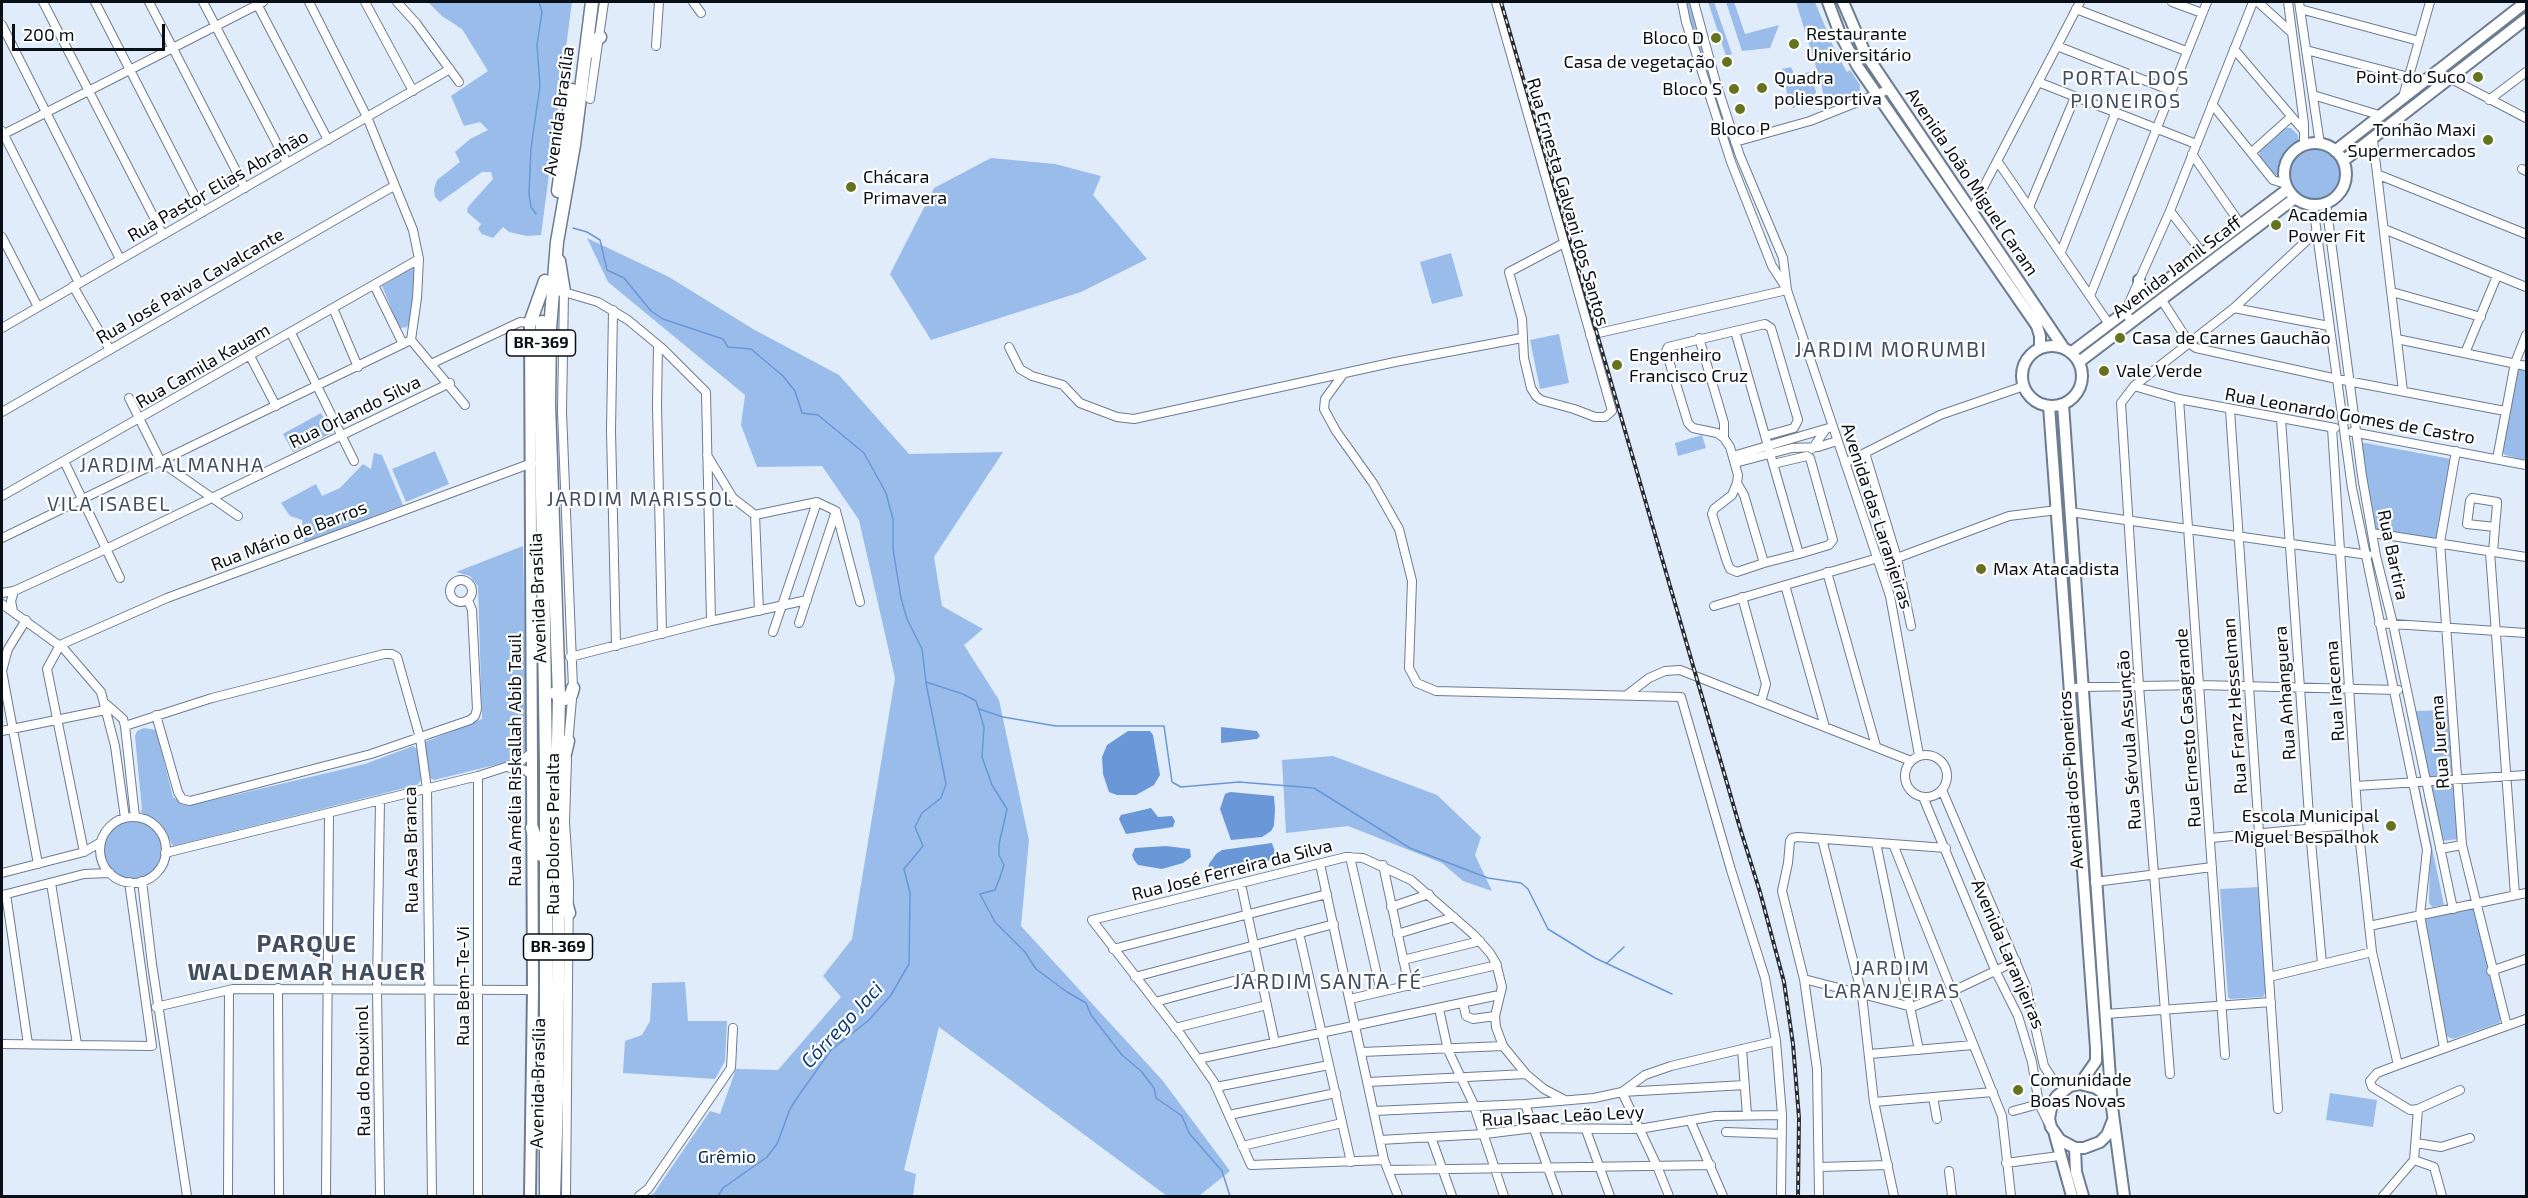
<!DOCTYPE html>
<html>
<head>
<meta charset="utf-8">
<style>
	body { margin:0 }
	#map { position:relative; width:2528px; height:1198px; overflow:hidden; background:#e1ecfa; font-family:"Exo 2",sans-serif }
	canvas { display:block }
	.frame { position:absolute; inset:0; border:3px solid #090f16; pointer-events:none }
	.scale { position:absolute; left:12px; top:24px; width:153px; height:27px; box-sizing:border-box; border:3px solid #090f16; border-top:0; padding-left:8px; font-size:18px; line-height:21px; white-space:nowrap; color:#090f16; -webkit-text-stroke:4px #fff; paint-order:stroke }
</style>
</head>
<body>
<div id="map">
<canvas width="2528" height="1198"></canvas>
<div class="frame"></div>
<div class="scale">200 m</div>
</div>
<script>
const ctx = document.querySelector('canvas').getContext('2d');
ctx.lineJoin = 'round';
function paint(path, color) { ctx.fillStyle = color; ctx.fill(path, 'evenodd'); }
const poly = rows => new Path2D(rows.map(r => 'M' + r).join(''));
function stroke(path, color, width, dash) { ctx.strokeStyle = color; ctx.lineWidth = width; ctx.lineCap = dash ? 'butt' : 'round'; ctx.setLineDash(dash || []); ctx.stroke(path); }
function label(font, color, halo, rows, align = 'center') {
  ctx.font = font + ' "Exo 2",sans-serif'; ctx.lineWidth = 4.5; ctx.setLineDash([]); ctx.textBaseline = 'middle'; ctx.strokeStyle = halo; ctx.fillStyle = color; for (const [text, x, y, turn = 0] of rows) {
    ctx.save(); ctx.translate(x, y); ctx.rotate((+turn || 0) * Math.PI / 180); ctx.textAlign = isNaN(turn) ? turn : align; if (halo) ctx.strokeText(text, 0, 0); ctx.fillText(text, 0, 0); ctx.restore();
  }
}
const green = poly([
	[428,2,572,2,541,235,527,236,509,232,503,227,493,238,482,234,478,229,481,224,467,212,468,207,493,179,491,172,482,172,440,202,435,197,434,189,437,180,460,162,455,152,470,139,488,130,480,122,464,126,451,96,488,71,462,29,442,16],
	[1683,2,1690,2,1699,40,1736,151,1733,155,1720,121],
	[1708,2,1714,2,1732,54,1726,56],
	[1726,2,1734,2,1745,34,1779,25,1770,48,1742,51],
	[1796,2,1815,2,1836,53,1847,72,1850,70,1860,85,1860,91,1857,96,1826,107,1821,83],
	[1791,67,1795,76,1809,72,1811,74,1816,92,1813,97,1805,104,1793,108,1789,103,1782,69],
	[2285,128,2291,128,2298,135,2299,145,2287,157,2279,174,2274,176,2260,157,2259,149],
	'2288 172a28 28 0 1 1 56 0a28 28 0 1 1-56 0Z',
	[991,158,1055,164,1101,176,1093,195,1147,259,1081,292,931,340,890,274,934,188],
	[587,238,669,277,753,329,839,375,909,454,1003,452,934,557,942,606,983,629,964,645,999,700,1029,840,1021,926,1163,1081,1230,1171,1199,1196,1167,1196,939,1027,904,1170,916,1174,913,1196,649,1196,654,1193,710,1111,720,1114,736,1069,778,1070,841,997,823,976,852,939,895,678,859,520,822,466,757,467,741,425,745,395,608,282],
	[1451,253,1463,296,1432,304,1420,262],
	[412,268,416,270,417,275,410,322,407,327,401,328,399,327,382,286],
	[1559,334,1569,383,1540,389,1530,340],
	[2523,366,2526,367,2526,460,2505,455,2502,451,2517,371],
	[321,413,332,433,293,452,283,434],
	[1702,435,1706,448,1678,456,1675,443],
	[2360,442,2451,459,2436,543,2375,532],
	[435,451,449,484,406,502,392,469],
	[374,453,382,455,403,505,304,543,302,520,290,516,281,503,316,484,322,496,340,488,363,464,371,469],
	[523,546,527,743,524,753,519,759,434,780,430,778,425,742,482,719,478,586,470,576,456,572],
	[2450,710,2454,775,2427,777,2416,711],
	[144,728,156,730,173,797,184,804,192,805,365,764,413,746,418,750,421,780,417,785,173,846,162,826,140,811,142,810,135,736,137,731],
	[1333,756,1437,795,1481,837,1475,855,1492,891,1463,881,1442,863,1348,826,1286,833,1282,760],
	[2449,782,2456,786,2459,839,2441,841,2428,784],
	[2417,785,2419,785,2444,905,2432,907,2429,903,2430,851],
	'102 849a30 30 0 1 1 60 0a30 30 0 1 1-60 0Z',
	[2260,887,2268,988,2263,997,2230,999,2228,997,2220,889],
	[2471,909,2474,910,2501,1019,2499,1023,2453,1039,2444,1035,2425,920,2428,916],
	[685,982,688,1021,727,1021,725,1061,715,1079,623,1073,625,1041,642,1035,650,1021,652,983],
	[2330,1093,2377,1100,2373,1127,2326,1120]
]);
const water = poly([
	[1221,727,1257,731,1260,736,1257,739,1221,743],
	[1128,731,1150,731,1153,735,1160,775,1154,785,1136,795,1117,795,1109,792,1103,774,1102,757,1107,745],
	[1230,792,1274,796,1275,810,1274,826,1271,831,1262,837,1231,840,1220,809,1225,794],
	[1151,808,1158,817,1172,816,1175,821,1173,827,1126,834,1119,819,1121,815],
	[1272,843,1275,852,1272,859,1266,862,1207,873,1209,864,1216,854,1222,850],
	[1166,846,1190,849,1191,857,1183,863,1162,869,1138,865,1134,860,1132,855,1135,848]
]);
const stream = poly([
	[536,214,531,207,529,194,531,148,540,86,537,45,542,12,539,2],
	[573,228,587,232,600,240,607,270,624,278,651,311,663,319,723,339,728,347,751,349,783,376,795,391,802,413,818,415,864,453,886,493,893,519,893,549,901,598,907,619,922,649,926,682,963,694,976,701,984,727,982,757,992,785,1007,809,999,844,999,855,1004,865,1000,877,995,890,980,894,995,922,1025,952,1036,969,1067,992,1086,1003,1091,1015,1122,1055,1141,1071,1154,1088,1156,1098,1182,1116,1189,1133,1222,1171,1230,1196],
	[979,709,1003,717,1056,726,1164,726,1172,782,1181,787,1239,782,1314,788,1410,848,1488,878,1521,883,1528,889,1548,929,1595,958,1672,994],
	[1607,963,1624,947],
	[718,1196,723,1188,767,1157,777,1144,790,1109,799,1095,831,1050,869,1020,891,995,909,964,910,893,904,869,923,846,915,827,922,813,941,798,946,784,926,683]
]);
const minor = poly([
	[43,2,163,235],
	[95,2,203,212],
	[149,2,245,188],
	[203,2,287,163],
	[256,2,328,140],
	[309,2,367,117,413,230,419,259,417,298,411,340,465,405],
	[365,2,413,91],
	[397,2,416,23,459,82],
	[693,2,701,13],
	[1496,2,1612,411,1605,417,1595,417,1574,409,1541,400,1536,396,1531,388,1524,358,1522,319,1509,272,1564,243],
	[1682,2,1686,22,1731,162,1772,266,1785,286],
	[1694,2,1716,83,1740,156,1783,258,1787,290,1890,596,1919,755],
	[2172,2,2202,13],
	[2258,2,2292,33],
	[2288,2,2304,124,2304,145],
	[2299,2,2320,144],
	[2076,9,2186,51],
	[2300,9,2419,41],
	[2,25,120,259],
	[656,46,659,2],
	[2057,46,2172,91],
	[2234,49,2304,131],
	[2306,50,2409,77,2426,79],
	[2436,71,2526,118],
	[2038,82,2196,144],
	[2313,95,2379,115],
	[2403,97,2430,2],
	[590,99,604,2],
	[2489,100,2526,72],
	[2212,104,2273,180,2286,184],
	[2,131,79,283],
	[2,135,263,2],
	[2373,140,2403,391],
	[1735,142,1810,121,1890,89],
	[2252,152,2291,117],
	[2192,154,2241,225],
	[1998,162,2109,324],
	[2522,169,2526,171],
	[2379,175,2526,234],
	[2326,203,2362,476,2376,556,2393,624,2453,909],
	[2313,205,2352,488,2427,850,2420,915,2444,1048],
	[2029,207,2075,97],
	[1971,211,2080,2],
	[2170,211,2203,254],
	[2384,229,2526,287],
	[2,237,38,307],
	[2061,252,2115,114],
	[374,285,403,344],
	[73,286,110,350],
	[2392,292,2481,317],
	[2090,296,2207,2],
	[2161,299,2190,344,2196,348,2337,379,2505,411],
	[333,308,358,367],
	[2234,308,2329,326],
	[613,310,611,431,616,646],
	[2132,322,2125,312,2170,211,2253,2],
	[2,328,450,69],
	[1735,331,1765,324,1771,328,1798,420,1794,428,1765,436],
	[291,333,354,461],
	[1590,335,1787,290],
	[1699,338,1724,423,1724,438],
	[2397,339,2526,366],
	[658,345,657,405,662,634],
	[1009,347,1020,369,1032,376,1063,385,1080,403,1117,417,1134,419,1395,362,1522,338],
	[2465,353,2497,276],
	[250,356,276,406],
	[433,363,520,322,530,323],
	[1344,373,1325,399,1324,409,1336,431,1373,483,1399,529,1412,581,1409,668,1417,683,1436,691,1681,697,1731,870,1765,978,1776,1041,1782,1115,1781,1196],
	[2134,386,2179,399,2335,428],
	[129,398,161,462,238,516],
	[2179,399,2225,1055],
	[2230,410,2278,1109],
	[2,412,394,186],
	[2281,419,2310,830,2322,964],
	[2332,428,2358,824,2372,952,2398,1065],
	[2352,432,2526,465],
	[1812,449,1826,429],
	[2456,451,2440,542,2462,845,2507,1026],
	[1865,453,1897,558,1911,626],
	[707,455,733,498,755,515,817,502,836,511,860,602],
	[1733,456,1832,427],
	[2497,459,2515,363,2526,335],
	[64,461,120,578],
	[1735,463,1792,448,1818,447,1837,441],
	[1845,463,1940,415,2024,386],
	[1773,464,1807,456,1810,458,1833,540,1829,545,1799,554,1764,563,1737,572,1730,569,1727,562,1712,514,1714,509,1732,495,1737,483,1738,475,1730,447,1724,438,1717,433,1693,428,1688,423,1666,351,1668,347,1735,331,1799,554],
	[1737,483,1744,495,1764,563],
	[2,496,419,259],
	[2070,512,2368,555],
	[755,515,759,611],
	[2373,533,2526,557],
	[2,538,411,340],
	[2490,552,2515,895],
	[2493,552,2495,527,2497,505,2497,502,2472,498,2470,501,2467,524,2495,527],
	[1897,558,2009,516,2057,510],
	[1827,572,1876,746],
	'450 591a11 11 0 1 1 22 0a11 11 0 1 1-22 0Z',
	[1785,585,1825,727],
	[2,593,14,591,106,549,450,383],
	[1742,597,1766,684,1761,702],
	[2,604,64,649,101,692,115,746,125,818],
	[1714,606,1878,558],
	[13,611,11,601,14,591],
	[26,620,8,649,2,671,38,864],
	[799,623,836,511],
	[2379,623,2526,633],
	[773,632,817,502],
	[570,657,711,621,807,600],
	[2070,689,2082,687,2199,685,2398,690],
	[1627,695,1649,678,1665,671,1680,670,1911,761],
	[106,704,123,719,125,726,135,817],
	[156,715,178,792,182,799,190,801,371,754,470,720,475,716,477,709,472,610,468,600],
	[125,726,212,698,384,654,392,654,397,657,420,738,427,789,432,1196],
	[2,731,110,709],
	[568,744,573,688,562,412,564,292,598,302,628,320,663,349,706,392,711,621],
	'1905 776a21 21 0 1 1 42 0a21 21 0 1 1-42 0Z',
	[510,768,525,770,530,774],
	[2356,786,2526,775],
	[1942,790,2026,986,2044,1066,2053,1080,2070,1086],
	[1923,797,1996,972,2018,1016,2032,1062,2039,1104,2048,1122],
	[380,800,377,988,380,1196],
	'100 850a33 33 0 1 1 66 0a33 33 0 1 1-66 0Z',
	[2211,838,2358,824],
	[1822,839,1862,995,1874,1102,1894,1196],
	[1876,843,1919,1050],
	[1893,844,2002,1116,2011,1196],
	[2440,849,2462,845],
	[84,852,47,669,60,645,167,598,532,463],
	[165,853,478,776,518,763,530,754],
	[1350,857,1381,992],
	[1320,864,1384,1160,1398,1196],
	[1383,865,1409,986],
	[2,873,84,852,101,842],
	[142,881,152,964,187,1196],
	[2095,882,2212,867],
	[51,883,77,1044],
	[1241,884,1275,1043],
	[6,894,28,1044],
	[3,895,84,874,110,873],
	[1391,907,1429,894],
	[2369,926,2526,893],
	[1299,933,1351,1162],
	[1397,934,1454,917],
	[1113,949,1327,894],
	[1403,960,1480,941],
	[2491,971,2526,959],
	[1135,977,1334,924],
	[2269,977,2372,952],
	[1804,979,1912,1007,1953,991,2016,961],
	[278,988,279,1196],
	[1350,999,1497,965],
	[1155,1002,1260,974],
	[1463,1003,1466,1016,1473,1019,1495,1016],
	[156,1007,233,989,533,990],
	[1439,1009,1448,1050,1473,1103,1504,1196],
	[2106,1014,2271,1002],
	[1175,1028,1267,1005],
	[2,1044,152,1046,129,882],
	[1742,1049,1747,1115],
	[1362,1052,1503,1046],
	[1870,1054,1973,1045],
	[1198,1059,1499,995],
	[2170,1074,2139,686,2121,403,2134,386,2234,308,2316,232],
	[1368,1082,1526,1074],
	[1216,1087,1329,1065],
	[2460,1090,2418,1109,2410,1110,2372,1087,2370,1081,2377,1073,2398,1065,2526,1019],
	[1933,1097,1937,1119],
	[1874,1102,1993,1092],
	[1525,1104,1558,1196],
	[1374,1111,1525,1104,1594,1098,1622,1092,1745,1085],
	[2013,1111,2039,1104],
	[1229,1115,1336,1093],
	[1690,1120,1723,1196],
	[1586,1130,1610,1196],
	[1726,1132,1782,1134],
	[1431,1137,1452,1196],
	[1380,1140,1485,1134,1534,1128,1639,1129,1715,1116,1782,1115],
	[2416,1143,2441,1147,2470,1138],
	[1242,1146,1342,1123],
	[1384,1160,1251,1165,1214,1082,1181,1035,1092,920,1346,857,1363,858,1411,880,1474,935,1490,953,1496,963,1502,987,1495,1016,1496,1027,1503,1046,1526,1074,1544,1089,1565,1100],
	[2414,1160,2434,1167,2442,1196],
	[2006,1163,2059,1156],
	[1819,1167,1888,1165],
	[1388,1170,1711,1165],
	[1949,1171,1952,1196],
	[228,1196,229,990],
	[326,1196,329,813],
	[478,1196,478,776],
	[566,1196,569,883,565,822,567,759],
	[639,1196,648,1189,731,1068,733,1028],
	[1669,1196,1657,1166,1622,1092,1645,1075,1671,1066,1776,1041],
	[1819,1196,1817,1069,1804,979,1782,891,1788,863,1790,841,1792,838,1798,837,1946,848],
	[2383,1196,2414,1160,2418,1109]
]);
const major = poly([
	[1828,2,1840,34,1858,67,2037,326,2040,336,2040,348],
	[1843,2,1865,53,2063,347],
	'2284 174a31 31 0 1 1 62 0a31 31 0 1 1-62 0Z',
	[2335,151,2526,2],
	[2343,161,2526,19],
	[2139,280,2141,290,2151,292],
	'2022 376a30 30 0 1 1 60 0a30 30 0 1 1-60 0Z',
	[2072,352,2288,189],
	[2079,362,2295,198],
	[2063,404,2112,1107,2124,1196],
	[2049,406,2096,1048,2096,1061,2080,1084],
	[2111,1104,2103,1093,2096,1088,2080,1084,2070,1086,2057,1096,2052,1103,2049,1119,2051,1127,2060,1140,2075,1148,2084,1148,2100,1142,2107,1135,2113,1120],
	[2055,1135,2072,1196],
	[2075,1148,2076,1172,2083,1196],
	[530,1196,533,990,530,323]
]);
const highway = poly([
	[588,53,591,44,600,37],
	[558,191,572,90],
	[559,261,564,292],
	[542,322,540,357,546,765,546,1196],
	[530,323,545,281],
	[529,345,535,370],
	[555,693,565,699,571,695,573,688],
	[563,762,568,741],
	[532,828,541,855],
	[563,891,569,913],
	[554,1196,557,1098,559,873,557,786,559,697,549,404,550,329,557,242,574,145,592,2]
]);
const rail = poly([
	[1501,2,1740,828,1760,892,1784,982,1793,1044,1799,1118,1798,1196]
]);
const markers = [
	[1716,38,6,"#66731e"],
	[1794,44,6,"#66731e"],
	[1727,62,6,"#66731e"],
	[2478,77,6,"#66731e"],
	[1762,88,6,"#66731e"],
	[1734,89,6,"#66731e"],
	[1740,109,6,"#66731e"],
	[2488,140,6,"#66731e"],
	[851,187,6,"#66731e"],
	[2276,225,6,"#66731e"],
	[2120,338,6,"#66731e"],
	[1617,365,6,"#66731e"],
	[2104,371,6,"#66731e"],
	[1981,569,6,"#66731e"],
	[2391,826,6,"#66731e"],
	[2018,1090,6,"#66731e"]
];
const shields = [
	[541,343,69],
	[558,947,69]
];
const shieldNames = [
	["BR-369",541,343],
	["BR-369",558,947]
];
const poiNames = [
	["Restaurante",1806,34],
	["Universitário",1806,55],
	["Bloco D",1704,38,"right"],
	["Casa de vegetação",1715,62,"right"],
	["Point do Suco",2466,77,"right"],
	["Quadra",1774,78],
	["poliesportiva",1774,99],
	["Bloco S",1722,89,"right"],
	["Bloco P",1740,129,"center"],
	["Tonhão Maxi",2476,130,"right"],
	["Supermercados",2476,151,"right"],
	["Chácara",863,177],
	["Primavera",863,198],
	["Academia",2288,215],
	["Power Fit",2288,236],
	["Casa de Carnes Gauchão",2132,338],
	["Engenheiro",1629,355],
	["Francisco Cruz",1629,376],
	["Vale Verde",2116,371],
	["Max Atacadista",1993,569],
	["Escola Municipal",2379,816,"right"],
	["Miguel Bespalhok",2379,837,"right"],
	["Comunidade",2030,1080],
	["Boas Novas",2030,1101]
];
const streetNames = [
	["Avenida Brasília",559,111,-82],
	["Avenida João Miguel Caram",1972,182,56],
	["Rua Pastor Elias Abrahão",218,186,-30],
	["Rua Ernesta Galvani dos Santos",1568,202,74],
	["Avenida Jamil Scaff",2177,267,-37],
	["Rua José Paiva Cavalcante",190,286,-30],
	["Rua Camila Kauam",203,366,-30],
	["Rua Orlando Silva",355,412,-26],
	["Rua Leonardo Gomes de Castro",2350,416,10],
	["Avenida das Laranjeiras",1877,516,72],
	["Rua Mário de Barros",289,536,-21],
	["Rua Bartira",2393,555,78],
	["Avenida Brasília",538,598,-92],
	["Rua Iracema",2335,691,-94],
	["Rua Anhanguera",2285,693,-94],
	["Rua Franz Hesselman",2235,706,-94],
	["Rua Ernesto Casagrande",2188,728,-94],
	["Rua Sérvula Assunção",2129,740,-94],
	["Rua Jurema",2440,742,-94],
	["Rua Amélia Riskallah Abib Tauil",515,760,-90],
	["Avenida dos Pioneiros",2071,780,-94],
	["Rua Dolores Peralta",553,834,-90],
	["Rua Asa Branca",411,850,-91],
	["Rua José Ferreira da Silva",1232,870,-14],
	["Avenida Laranjeiras",2008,954,67],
	["Rua Bem-Te-Vi",463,986,-90],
	["Rua do Rouxinol",363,1071,-91],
	["Avenida Brasília",538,1083,-89],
	["Rua Isaac Leão Levy",1563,1116,-3]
];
const parkNames = [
	["Grêmio",727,1157]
];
const neighbourhoodNames = [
	["PORTAL DOS",2126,78],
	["PIONEIROS",2126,101],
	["JARDIM ALMANHA",172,465],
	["JARDIM MARISSOL",641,499],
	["VILA ISABEL",109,504],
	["JARDIM",1892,968],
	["LARANJEIRAS",1892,991]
];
const waterNames = [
	["Córrego Jaci",842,1025,-47]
];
const quarterNames = [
	["JARDIM MORUMBI",1891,350],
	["JARDIM SANTA FÉ",1328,982]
];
const districtNames = [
	["PARQUE",307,944],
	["WALDEMAR HAUER",307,972]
];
paint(green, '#99bceb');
paint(water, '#6997d7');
stroke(stream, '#6997d7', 1.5);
stroke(minor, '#6c7c91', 10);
stroke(major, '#6c7c91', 14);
stroke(highway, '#6c7c91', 15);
stroke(minor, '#fff', 8);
stroke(major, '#fff', 10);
stroke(highway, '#fff', 12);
stroke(rail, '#272d35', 4);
stroke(rail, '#fff', 1.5, [4.5]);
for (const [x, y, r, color] of markers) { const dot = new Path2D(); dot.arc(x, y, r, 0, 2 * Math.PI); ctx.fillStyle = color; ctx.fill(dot); stroke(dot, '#fff', 2); }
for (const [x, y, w] of shields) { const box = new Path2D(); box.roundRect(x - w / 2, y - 13, w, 26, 4.5); ctx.fillStyle = '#fff'; ctx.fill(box); stroke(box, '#090f16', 1.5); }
label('bold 16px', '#090f16', null, shieldNames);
label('18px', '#090f16', '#fff', poiNames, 'left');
label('18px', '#090f16', '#fff', streetNames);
label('18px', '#0b2a53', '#fff', parkNames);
ctx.letterSpacing = '1.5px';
label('20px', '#404e61', '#fff', neighbourhoodNames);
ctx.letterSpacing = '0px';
label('italic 20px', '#0f3d77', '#fff', waterNames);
ctx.letterSpacing = '1.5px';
label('21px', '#404e61', '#fff', quarterNames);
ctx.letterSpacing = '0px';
ctx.letterSpacing = '1.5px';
label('bold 24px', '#404e61', '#fff', districtNames);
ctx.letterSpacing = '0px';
</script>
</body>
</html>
